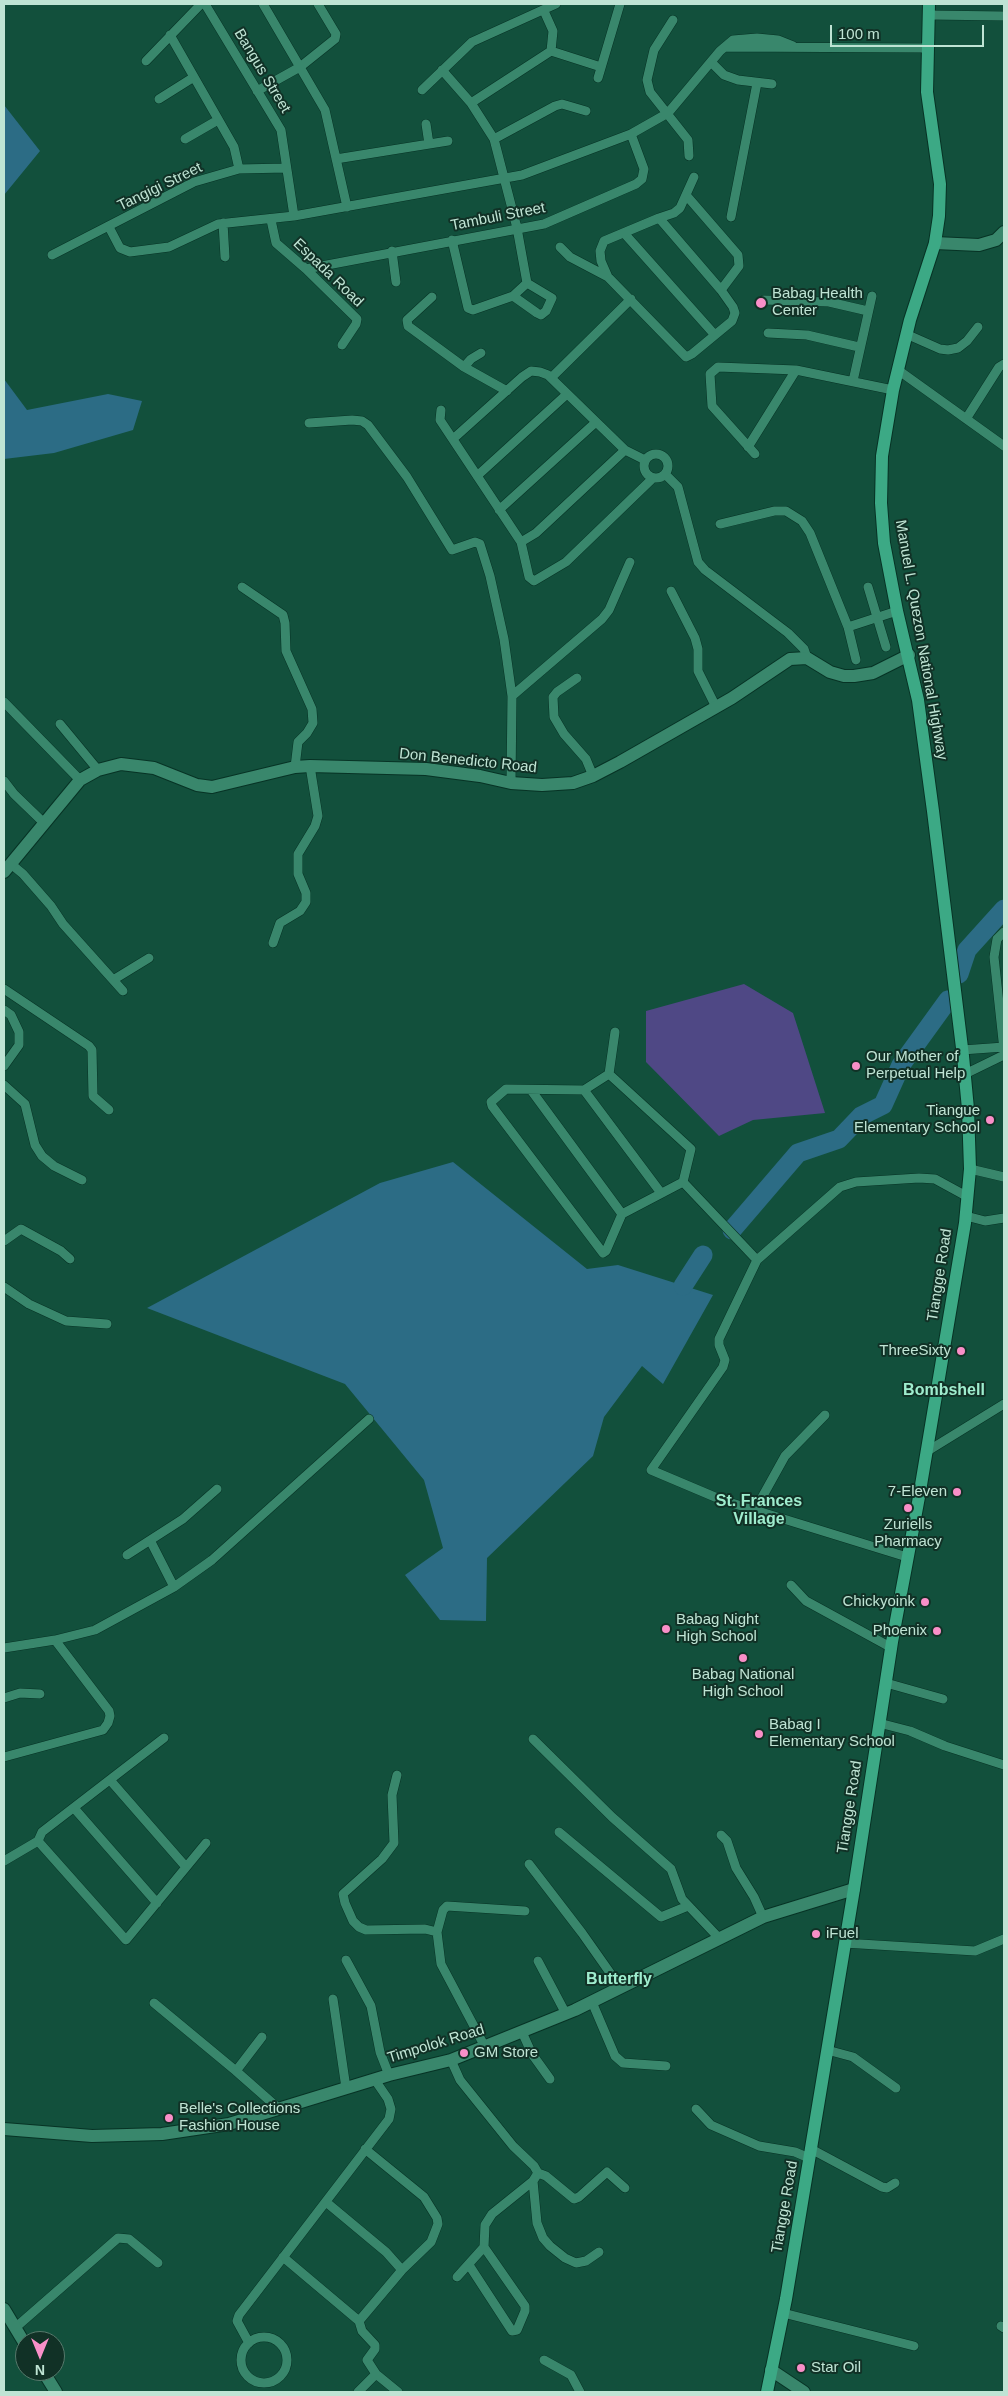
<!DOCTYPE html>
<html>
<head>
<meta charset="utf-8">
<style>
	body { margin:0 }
	#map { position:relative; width:1008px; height:2396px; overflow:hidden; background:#12503c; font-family:Helvetica,sans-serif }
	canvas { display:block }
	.frame { position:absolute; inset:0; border:5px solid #bfe4d4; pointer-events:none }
	.north { position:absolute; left:15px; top:2331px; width:50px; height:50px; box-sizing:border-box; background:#113126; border:1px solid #57796c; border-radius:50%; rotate:180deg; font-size:14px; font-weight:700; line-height:20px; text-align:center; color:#bfe4d4 }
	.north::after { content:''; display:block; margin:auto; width:18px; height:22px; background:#f98fc8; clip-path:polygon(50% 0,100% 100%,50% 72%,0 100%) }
	.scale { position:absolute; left:830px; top:25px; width:154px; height:22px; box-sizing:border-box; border:2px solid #bfe4d4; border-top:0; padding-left:6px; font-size:15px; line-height:18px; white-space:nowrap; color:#bfe4d4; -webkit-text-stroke:4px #113126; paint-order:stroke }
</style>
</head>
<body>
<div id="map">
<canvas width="1008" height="2396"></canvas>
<div class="frame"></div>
<div class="north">N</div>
<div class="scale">100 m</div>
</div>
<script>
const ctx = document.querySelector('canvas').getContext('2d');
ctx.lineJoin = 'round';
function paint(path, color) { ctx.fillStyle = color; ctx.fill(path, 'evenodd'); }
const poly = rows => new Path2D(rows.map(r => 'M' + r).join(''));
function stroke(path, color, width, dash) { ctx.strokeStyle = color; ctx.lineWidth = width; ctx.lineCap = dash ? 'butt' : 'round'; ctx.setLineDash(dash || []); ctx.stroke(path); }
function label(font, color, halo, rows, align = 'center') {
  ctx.font = font + ' Helvetica,sans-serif'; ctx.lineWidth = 4; ctx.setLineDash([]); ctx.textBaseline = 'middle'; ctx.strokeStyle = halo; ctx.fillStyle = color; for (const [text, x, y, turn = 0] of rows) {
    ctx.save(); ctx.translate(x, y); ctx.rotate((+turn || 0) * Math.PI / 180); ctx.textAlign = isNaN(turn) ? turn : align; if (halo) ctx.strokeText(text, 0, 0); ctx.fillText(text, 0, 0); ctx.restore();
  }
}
const green = poly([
	[744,984,793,1013,825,1113,753,1120,719,1136,646,1062,646,1011]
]);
const water = poly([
	[4,105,40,151,4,195],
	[4,379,27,410,108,394,142,401,133,430,54,453,4,459],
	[453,1162,587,1269,618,1265,713,1295,663,1384,642,1366,604,1417,593,1456,487,1558,486,1621,440,1620,405,1575,443,1548,424,1480,345,1384,147,1308,380,1183]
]);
const river = poly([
	[959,974,967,950,1004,909],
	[732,1230,798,1153,839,1139,861,1116,883,1105,901,1065,948,1000],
	[683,1286,703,1255]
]);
const street = poly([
	[205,4,281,130,294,216],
	[263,4,325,110,347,207],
	[544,11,553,31,551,51],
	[929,15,1004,16],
	[673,20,654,50,647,80,650,92,688,140,689,156],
	[170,35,234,147,239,169],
	[725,47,928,48],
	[551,51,601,67],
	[146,61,201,4],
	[711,62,724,75,738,80,772,84],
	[442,70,471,103,494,139,517,228,527,283,513,296,473,310,468,308,452,240],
	[598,78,620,4],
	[422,90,472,42,556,4],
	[257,91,300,67,335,39,336,34,318,4],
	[159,99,194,77],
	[471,103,551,51],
	[426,124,429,144],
	[185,139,218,120],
	[494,139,555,106,562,104,586,111],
	[336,159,448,141],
	[686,195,738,255,739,266,721,290],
	[731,217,757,83],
	[659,218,721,290,733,307,735,313,732,321,692,354,686,357,608,277,601,261,600,251,604,241,659,218,674,213,680,208,694,177],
	[271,220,276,243,306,269,357,319,356,324,342,345],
	[223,223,225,257],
	[109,227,120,248,130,252,169,247,218,224,294,216,522,175,631,134,668,113,720,51,733,40,757,38,778,40,793,46],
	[624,233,714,334],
	[560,247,570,257,608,277],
	[392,251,396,282],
	[52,255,194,182,239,169,286,168],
	[306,269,544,224,636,184,642,179,644,169,631,134],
	[513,296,537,313,541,315,546,311,552,298,527,283],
	[432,297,407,320,408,326,464,367,507,391],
	[764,300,829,302,868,311],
	[768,333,807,335,859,347],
	[906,334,940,349,948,350,958,348,967,341,978,327],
	[464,367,471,359,481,353],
	[898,370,1004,446],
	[551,378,631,299],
	[853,381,872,296],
	[441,410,440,420,521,542,529,577,534,581,566,562,653,478],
	[966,419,999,367,1004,364],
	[309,423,352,420,362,421,368,425,407,477,452,550,475,542,480,544,490,576,504,639,512,696,511,783],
	[453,439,522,377,531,371,540,372,548,375,625,450,645,460],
	[748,447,796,370],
	'644 466a12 12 0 1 1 24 0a12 12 0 1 1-24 0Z',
	[755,454,712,406,710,374,718,367,796,370,893,390],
	[665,474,678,487,698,562,705,570,788,633,804,649,807,658],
	[477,476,567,394],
	[499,510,596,422],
	[720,524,774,511,786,511,802,521,810,533,848,627,856,660],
	[521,542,536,533,625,450],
	[242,587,283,615,285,623,286,651,312,709,313,723,307,733,298,742,295,767],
	[868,587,886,647],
	[671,591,695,638,698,649,698,671,716,707],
	[848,627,897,611],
	[577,678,557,692,553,697,554,717,564,734,586,759,593,776],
	[512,696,602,619,609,610,630,562],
	[4,702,80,780],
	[60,724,98,770],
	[4,781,14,794,44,823],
	[11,864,23,874,51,906,63,924,123,991],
	[1004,932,997,939,994,957,1004,1050],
	[273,943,280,923,300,911,306,902,306,893,298,874,298,854,315,826,318,816,310,766],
	[113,980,149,958],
	[4,989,89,1046,92,1050,93,1096,109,1110],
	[4,1010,11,1015,19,1032,19,1045,4,1066],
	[962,1050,1004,1047],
	[609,1074,691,1149,683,1182,622,1214,606,1251,603,1253,492,1106,491,1102,506,1089,584,1090,609,1074,615,1032],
	[965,1074,1004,1055],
	[4,1085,25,1104,35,1145,42,1156,54,1166,82,1180],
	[531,1090,622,1214],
	[584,1090,661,1193],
	[970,1169,1004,1177],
	[683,1182,757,1260],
	[966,1216,985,1221,1004,1218],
	[4,1241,21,1229,61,1251,70,1259],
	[4,1287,29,1304,66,1321,107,1324],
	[926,1452,1004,1404],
	[755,1510,785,1456,825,1415],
	[151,1542,174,1587],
	[127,1555,183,1519,217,1489],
	[907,1557,722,1500,651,1470,723,1367,725,1360,719,1345,719,1339,757,1260,840,1187,856,1182,919,1178,935,1179,968,1197],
	[791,1585,806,1601,892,1648],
	[4,1648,55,1640,95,1630,174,1587,212,1560,369,1419],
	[886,1683,943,1699],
	[4,1698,20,1693,40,1694],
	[879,1723,910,1731,945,1746,1004,1765],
	[533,1739,612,1817,671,1869,682,1899,719,1938],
	[4,1757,103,1730,108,1723,110,1716,109,1711,55,1640],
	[397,1775,392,1795,394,1843,382,1859,343,1894,345,1903,353,1921,359,1927,366,1930,425,1929,437,1932,441,1964,485,2047],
	[110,1780,186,1867],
	[74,1808,157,1903],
	[559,1832,661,1917,688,1906],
	[721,1835,727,1841,736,1868,754,1897,763,1917],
	[38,1841,126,1940,206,1843],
	[4,1861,38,1841,42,1832,164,1738],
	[529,1864,582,1933,620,1987],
	[437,1932,443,1910,447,1906,525,1911],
	[844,1943,975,1951,1004,1939],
	[346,1960,371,2006,380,2052,389,2075],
	[538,1961,566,2014],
	[333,1999,346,2088],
	[592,2002,615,2056,623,2063,666,2066],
	[154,2003,236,2071,278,2108],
	[522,2032,532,2054,550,2079],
	[827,2050,853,2057,896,2088],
	[451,2060,460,2080,513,2146,534,2166,538,2173,533,2181,492,2214,485,2225,484,2247,457,2277],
	[236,2071,262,2037],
	[696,2109,711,2125,759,2146,795,2152,809,2158],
	[811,2149,882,2187,887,2188,895,2183],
	[538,2173,546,2176,574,2199,579,2197,607,2172,625,2188],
	[533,2181,537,2223,543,2238,550,2246,565,2258,576,2263,586,2261,599,2252],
	[326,2202,386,2252,402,2270],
	[283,2257,359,2321,362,2331,375,2345,375,2349,367,2360,376,2374,358,2392],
	[469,2265,512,2331,517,2330,525,2311,525,2306,484,2247],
	[783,2313,914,2346],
	[359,2321,402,2270,431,2242,438,2224,437,2218,424,2197,365,2149],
	[1001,2326,1004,2328],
	[15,2328,118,2238,129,2239,158,2263],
	'241 2360a23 23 0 1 1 46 0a23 23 0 1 1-46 0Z',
	[249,2343,237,2321,239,2315,389,2119,391,2109,388,2099,375,2080],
	[544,2360,571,2375,580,2392],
	[376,2374,398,2392]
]);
const secondary = poly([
	[935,243,979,245,996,240,1004,232],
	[4,872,80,780,98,770,121,764,154,768,197,785,212,787,295,767,310,766,426,769,480,776,511,783,542,785,573,783,593,776,620,762,732,698,790,659,807,658,830,672,844,676,854,676,873,673,909,655],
	[4,2129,92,2136,162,2134,229,2124,389,2075,451,2060,575,2010,763,1917,854,1889],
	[4,2309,25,2344],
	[771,2370,804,2392],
	[43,2371,56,2392]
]);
const primary = poly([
	[767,2392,786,2299,854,1889,892,1642,919,1497,965,1223,970,1169,968,1109,963,1056,933,811,918,700,897,611,884,543,881,503,882,456,893,390,910,320,935,243,939,216,940,184,927,92,929,4]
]);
const markers = [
	[761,303,6,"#f98fc8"],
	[856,1066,5,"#f98fc8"],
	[990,1120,5,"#f98fc8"],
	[961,1351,5,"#f98fc8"],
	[957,1492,5,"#f98fc8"],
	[908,1508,5,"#f98fc8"],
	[925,1602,5,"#f98fc8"],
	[666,1629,5,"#f98fc8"],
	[937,1631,5,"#f98fc8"],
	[743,1658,5,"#f98fc8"],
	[759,1734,5,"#f98fc8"],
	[816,1934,5,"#f98fc8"],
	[464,2053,5,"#f98fc8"],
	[169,2118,5,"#f98fc8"],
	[801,2368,5,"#f98fc8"]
];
const streetNames = [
	["Bangus Street",262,71,59],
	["Tangigi Street",160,187,-26],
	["Tambuli Street",498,217,-11],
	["Espada Road",328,273,44],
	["Manuel L. Quezon National Highway",921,640,80],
	["Don Benedicto Road",468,761,6],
	["Tiangge Road",940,1275,-81],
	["Tiangge Road",850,1807,-81],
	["Timpolok Road",436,2044,-17],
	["Tiangge Road",785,2207,-80]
];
const poiNames = [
	["Babag Health",772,294],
	["Center",772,311],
	["Our Mother of",866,1057],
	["Perpetual Help",866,1074],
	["Tiangue",980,1111,"right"],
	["Elementary School",980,1128,"right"],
	["ThreeSixty",951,1351,"right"],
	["7-Eleven",947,1492,"right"],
	["Zuriells",908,1525,"center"],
	["Pharmacy",908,1542,"center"],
	["Chickyoink",915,1602,"right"],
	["Babag Night",676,1620],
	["High School",676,1637],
	["Phoenix",927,1631,"right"],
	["Babag National",743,1675,"center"],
	["High School",743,1692,"center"],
	["Babag I",769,1725],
	["Elementary School",769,1742],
	["iFuel",826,1934],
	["GM Store",474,2053],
	["Belle's Collections",179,2109],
	["Fashion House",179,2126],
	["Star Oil",811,2368]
];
const neighbourhoodNames = [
	["Bombshell",944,1391],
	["St. Frances",759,1502],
	["Village",759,1520],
	["Butterfly",619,1980]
];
paint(green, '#4f4885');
paint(water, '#2c6c85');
stroke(river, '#2c6c85', 19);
stroke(street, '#073325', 10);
stroke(secondary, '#073325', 14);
stroke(primary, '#073325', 14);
stroke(street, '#39876c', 9);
stroke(secondary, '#39876c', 12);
stroke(primary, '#3ca985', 12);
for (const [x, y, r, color] of markers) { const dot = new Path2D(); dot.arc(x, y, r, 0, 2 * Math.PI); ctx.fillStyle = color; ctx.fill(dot); stroke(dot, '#113126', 2); }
label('15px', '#bfe4d4', '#113126', streetNames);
label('15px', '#bfe4d4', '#113126', poiNames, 'left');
label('bold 16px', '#9fedce', '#113126', neighbourhoodNames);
</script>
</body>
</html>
